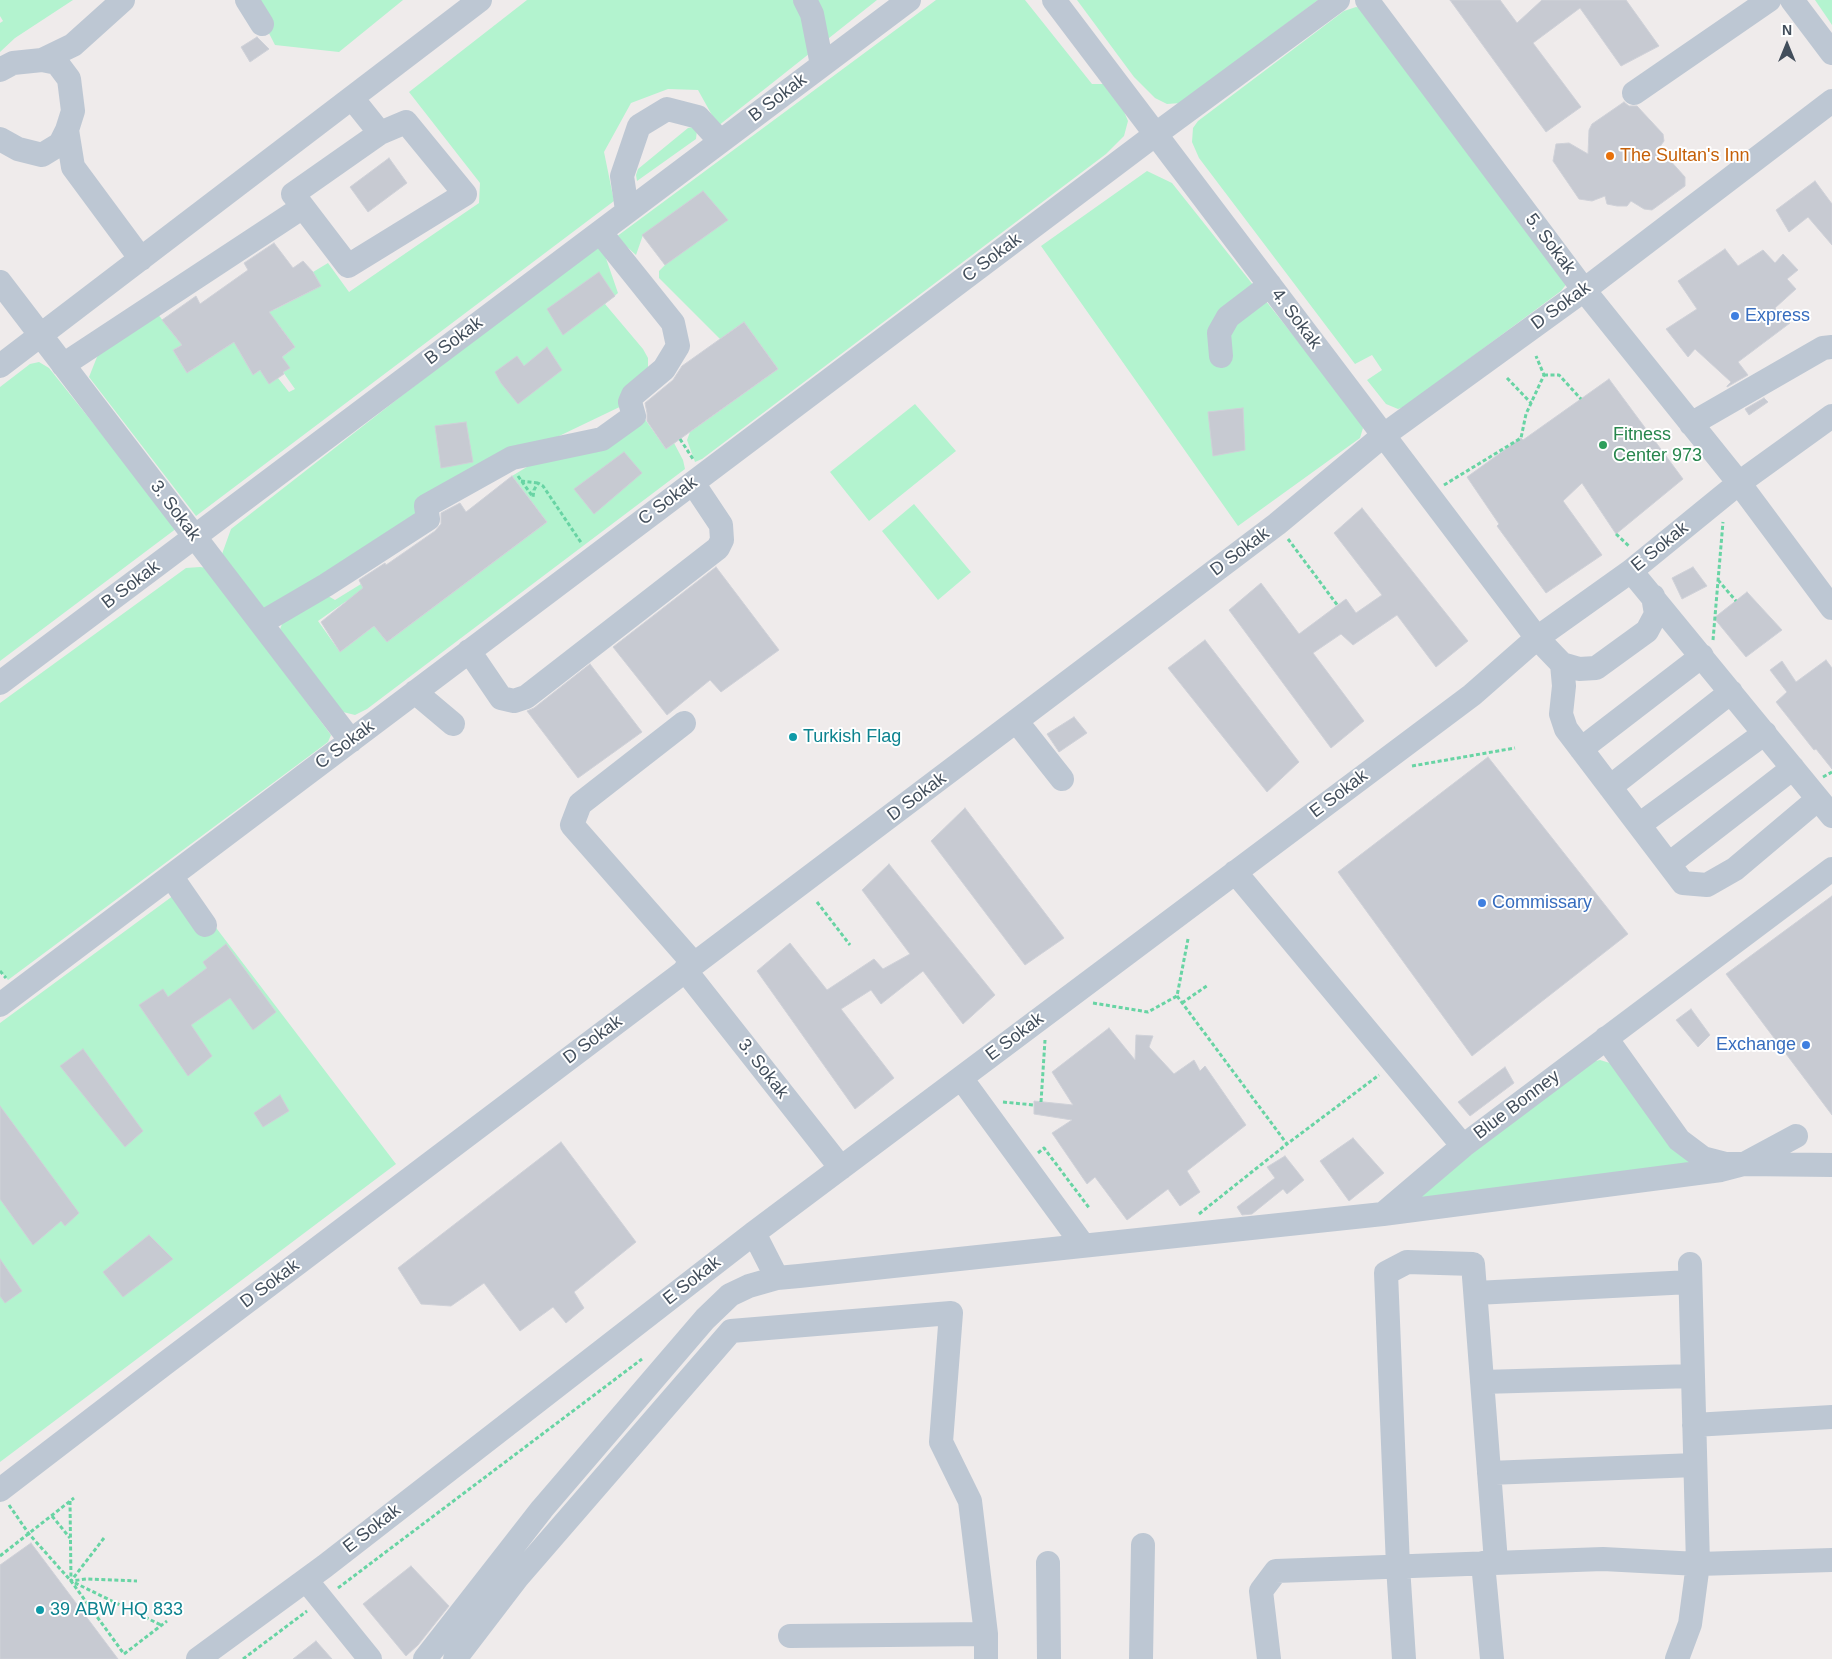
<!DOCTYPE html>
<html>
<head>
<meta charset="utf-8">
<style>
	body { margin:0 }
	#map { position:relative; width:1832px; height:1659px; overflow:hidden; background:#efebeb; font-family:Helvetica,sans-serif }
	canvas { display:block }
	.north { position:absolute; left:1762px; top:20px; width:50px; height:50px; -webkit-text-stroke:4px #fff; paint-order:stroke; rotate:0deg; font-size:14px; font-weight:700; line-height:20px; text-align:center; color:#424e5b }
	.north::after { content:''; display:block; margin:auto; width:18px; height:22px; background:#424e5b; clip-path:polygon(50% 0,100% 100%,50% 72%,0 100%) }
</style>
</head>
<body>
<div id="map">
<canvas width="1832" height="1659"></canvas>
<div class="north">N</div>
</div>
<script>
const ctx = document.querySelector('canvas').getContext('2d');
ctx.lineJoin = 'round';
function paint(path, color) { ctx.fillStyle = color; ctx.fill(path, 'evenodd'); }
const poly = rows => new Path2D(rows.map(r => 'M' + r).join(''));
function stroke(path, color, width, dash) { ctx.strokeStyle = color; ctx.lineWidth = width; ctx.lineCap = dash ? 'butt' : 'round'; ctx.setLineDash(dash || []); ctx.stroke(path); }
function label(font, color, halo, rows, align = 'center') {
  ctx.font = font + ' Helvetica,sans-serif'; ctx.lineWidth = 4; ctx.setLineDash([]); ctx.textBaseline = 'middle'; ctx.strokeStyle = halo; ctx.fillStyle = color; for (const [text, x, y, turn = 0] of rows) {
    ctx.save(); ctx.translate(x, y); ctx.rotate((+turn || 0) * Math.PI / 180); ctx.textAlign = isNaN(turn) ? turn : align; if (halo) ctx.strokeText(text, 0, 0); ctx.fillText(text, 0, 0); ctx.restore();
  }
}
const green = poly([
	[0,0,73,0,15,38,0,52,0,23,3,21,0,16],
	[252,0,403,0,339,52,275,45],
	[527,0,877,0,718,126,698,90,668,89,631,103,604,152,614,201,196,516,89,377,97,357,108,337,157,313,182,345,173,350,187,373,247,333,238,348,253,375,260,370,278,378,289,392,295,389,283,372,282,357,295,347,277,323,263,331,264,297,274,310,320,286,313,272,328,263,349,292,479,203,480,183,409,92],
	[936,0,1025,0,1092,84,1106,84,1123,109,1128,121,1124,136,1106,154,702,459,695,462,687,440,690,432,778,369,744,322,720,339,659,278,659,271,665,265,643,235,636,255,616,237],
	[1077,0,1318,0,1181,103,1167,104,1155,98,1134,77],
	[1815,0,1832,0,1832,25,1828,19],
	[1356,7,1365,9,1568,282,1561,291,1404,407,1398,409,1386,404,1367,380,1382,370,1372,355,1355,364,1199,158,1192,142,1193,128,1198,121,1344,11],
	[693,127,697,130,696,139,637,181,636,175,638,169,688,128],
	[1147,171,1172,183,1359,418,1363,428,1360,438,1238,526,1041,246],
	[600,241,618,293,605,304,643,349,648,358,648,376,630,402,507,461,279,608,262,609,222,554,231,529],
	[39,362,49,368,177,528,0,661,0,387,30,364],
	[915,404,956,451,869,521,830,472],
	[642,415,666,449,674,443,683,460,685,469,367,709,355,715,339,711,279,632,282,624,323,593,335,600,361,584,367,595,345,602,318,621,340,652,374,626,387,642,547,522,512,476,535,462],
	[914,504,971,572,938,600,882,531],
	[200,567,207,568,331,735,328,742,8,980,0,971,0,703,186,568],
	[185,887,396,1164,0,1462,0,1023],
	[1600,1060,1613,1064,1693,1166,1395,1209,1583,1064]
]);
const building = poly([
	[1450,0,1500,0,1517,23,1542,0,1626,0,1659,46,1621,66,1580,8,1533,43,1581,107,1546,132,1450,0],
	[257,37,269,49,250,62,241,47,257,37],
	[1624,102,1629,106,1637,106,1663,134,1664,141,1659,148,1685,177,1685,186,1652,210,1644,209,1631,201,1627,206,1617,206,1607,204,1605,196,1592,201,1579,199,1553,161,1556,144,1569,143,1588,154,1589,130,1592,124,1624,102],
	[389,158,407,183,368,212,350,187,389,158],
	[1815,181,1832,204,1832,245,1808,217,1789,232,1776,210,1815,181],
	[703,191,728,220,665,265,642,235,703,191],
	[274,243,293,268,303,261,313,272,321,286,269,312,295,347,282,357,290,368,283,372,284,374,269,384,260,370,253,375,234,342,187,373,173,350,182,345,162,320,196,296,200,304,248,270,244,263,274,243],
	[1725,249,1738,266,1763,250,1775,263,1783,254,1798,270,1787,279,1796,289,1775,308,1790,323,1738,362,1748,375,1727,387,1727,386,1731,382,1695,349,1688,357,1666,329,1697,309,1678,281,1725,249],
	[599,272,615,296,563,335,547,309,599,272],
	[744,322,778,369,666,449,647,421,647,413,645,403,673,380,682,366,744,322],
	[547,347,562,370,518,404,501,383,495,372,517,356,524,366,547,347],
	[1609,379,1683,479,1616,534,1582,483,1563,501,1602,555,1546,593,1497,526,1499,524,1467,477,1521,438,1523,440,1609,379],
	[1764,398,1768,402,1749,415,1745,409,1764,398],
	[1243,408,1245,450,1213,456,1208,412,1243,408],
	[466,422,473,462,441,468,435,426,466,422],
	[624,452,642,473,594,514,574,489,624,452],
	[512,476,547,522,387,642,374,626,340,652,321,622,363,588,359,580,385,563,386,565,435,531,441,524,441,513,460,503,466,512,512,476],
	[1362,508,1468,641,1436,667,1397,615,1353,645,1341,634,1313,653,1364,721,1331,748,1229,610,1261,583,1299,634,1346,599,1356,613,1382,595,1334,533,1362,508],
	[716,567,779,650,721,692,710,680,667,715,613,647,716,567],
	[1693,567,1707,586,1682,599,1672,578,1693,567],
	[1747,592,1782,630,1746,657,1714,618,1747,592],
	[1205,640,1299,762,1267,792,1168,668,1205,640],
	[1826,660,1832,668,1832,769,1816,749,1814,750,1776,702,1787,692,1770,670,1782,661,1796,682,1826,660],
	[590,664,642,732,578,778,527,711,534,708,590,664],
	[1074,717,1087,733,1059,752,1047,734,1074,717],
	[1488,757,1628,934,1472,1056,1338,872,1488,757],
	[965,808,1064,938,1025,965,931,841,965,808],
	[889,864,995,995,963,1024,923,971,881,1004,871,990,841,1009,894,1078,855,1109,757,971,790,943,827,990,874,959,883,969,910,954,862,890,889,864],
	[1832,896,1832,1115,1726,974,1832,896],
	[226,944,276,1012,253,1030,230,998,191,1025,212,1056,188,1076,139,1005,163,989,168,997,207,968,203,962,226,944],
	[1691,1009,1710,1035,1698,1047,1676,1020,1691,1009],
	[1109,1028,1135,1060,1136,1035,1153,1036,1149,1047,1174,1074,1194,1060,1200,1071,1205,1066,1246,1125,1187,1171,1200,1192,1180,1206,1168,1189,1127,1220,1095,1177,1087,1184,1052,1133,1072,1120,1034,1114,1034,1101,1073,1105,1052,1072,1109,1028],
	[83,1049,143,1131,125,1147,60,1066,83,1049],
	[1505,1067,1514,1083,1470,1116,1458,1102,1505,1067],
	[280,1095,289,1111,263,1127,254,1113,280,1095],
	[0,1106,79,1213,65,1226,61,1221,33,1245,0,1199,0,1106],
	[1353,1138,1384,1173,1349,1201,1320,1161,1353,1138],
	[561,1142,636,1242,574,1292,584,1308,566,1323,553,1307,520,1331,484,1283,451,1306,421,1304,398,1268,561,1142],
	[1285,1156,1304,1180,1287,1194,1283,1189,1252,1214,1242,1215,1237,1207,1275,1178,1267,1167,1285,1156],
	[149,1235,173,1259,123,1297,103,1272,149,1235],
	[0,1259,22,1291,5,1303,0,1296,0,1259],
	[31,1543,118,1659,0,1659,0,1565,31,1543],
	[411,1566,449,1606,418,1645,406,1656,363,1604,411,1566],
	[316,1641,332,1659,293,1659,316,1641]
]);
const path = poly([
	[1544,375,1559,375,1581,399],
	[1507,378,1531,403],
	[680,439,693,459],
	[518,476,533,497,534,490,538,483,543,486,582,544],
	[521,481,538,483],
	[1444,485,1521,438,1526,414,1544,375,1536,356],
	[1616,534,1630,547],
	[1288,539,1338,606],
	[1718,580,1736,601],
	[1713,640,1723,522],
	[1412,766,1515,748],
	[1823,777,1832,772],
	[817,902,850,945],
	[0,971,6,978],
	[1177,996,1287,1144,1379,1075],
	[1093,1003,1148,1012,1177,996,1188,939],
	[1182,1003,1208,985],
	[1003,1102,1034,1105],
	[1041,1102,1045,1040],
	[1038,1153,1044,1148,1090,1209],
	[1199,1214,1287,1144],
	[70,1501,71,1581,86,1579,137,1581],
	[9,1505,29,1534,71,1581,124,1654,167,1621],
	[52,1516,70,1538],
	[104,1538,71,1581,161,1625],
	[0,1556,74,1498],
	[338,1588,642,1359],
	[243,1659,307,1611]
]);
const minor = poly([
	[247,0,262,24],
	[805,0,812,14,822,65],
	[1054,0,1537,638,1562,664,1564,686,1561,714,1566,729,1683,883,1707,885,1735,869,1818,799],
	[1367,0,1584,290,1739,483,1832,608],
	[1792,0,1832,53],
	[42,60,73,45,123,0],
	[0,70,13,63,42,60,57,63,69,79,73,111,67,130,60,144,42,155,18,149,0,139],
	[1634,93,1769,0],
	[352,98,380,133,293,194,348,266,465,194,406,122,380,133],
	[67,130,73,167,141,259],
	[627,210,622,176,639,126,667,109,698,117,720,141],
	[0,282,351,741],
	[1221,356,1219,333,1228,317,1270,285],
	[63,365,303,207],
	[0,366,480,0],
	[1691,424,1823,348,1832,347],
	[1631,571,1832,816],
	[261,623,326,585,428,519,426,506,512,458,602,439,634,416,630,402,633,395,664,369,678,346,673,323,600,232],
	[469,651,501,698,514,701,526,697,718,548,722,540,721,525,693,483],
	[1562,664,1579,669,1596,668,1647,631,1656,614,1653,596],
	[0,683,909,0],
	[415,692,453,724],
	[1017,722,1062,779],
	[684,723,580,804,572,825,694,964],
	[1581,749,1702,656],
	[1610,787,1731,692],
	[1639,825,1765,733],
	[1669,864,1793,768],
	[1235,872,1463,1146,1832,869],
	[171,876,205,925],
	[685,970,841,1168],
	[0,1005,1156,134,1338,0],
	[1606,1038,1679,1140,1703,1158,1726,1164,1744,1164,1796,1136],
	[961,1078,1083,1245],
	[1383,1214,1721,1170,1744,1164,1832,1165],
	[754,1233,777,1278],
	[1476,1293,1690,1282],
	[1482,1382,1693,1376],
	[1694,1425,1832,1417],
	[1489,1473,1695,1465],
	[0,1490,163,1365,1277,524,1384,435,1584,290,1832,101],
	[1048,1563,1049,1659],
	[1483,1563,1492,1659],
	[306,1580,370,1659],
	[790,1636,986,1634],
	[198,1659,325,1566,754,1233,1472,695,1537,638,1631,571,1739,483,1832,416],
	[425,1659,542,1509,705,1319,730,1295,749,1286,777,1278,799,1276,1383,1214,1463,1146],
	[455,1659,517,1578,731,1331,951,1313,941,1442,970,1501,986,1634,986,1659],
	[1141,1659,1143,1545],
	[1269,1659,1261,1591,1276,1571,1603,1559,1698,1564,1832,1560],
	[1404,1659,1398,1566,1386,1273,1407,1262,1473,1264,1496,1562],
	[1677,1659,1690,1624,1698,1564,1690,1264]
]);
const markers = [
	[1610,156,5,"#e8710a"],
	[1735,316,5,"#3f7fe0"],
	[1603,445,5,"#2e9e5b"],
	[793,737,5,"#0f9aa8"],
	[1482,903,5,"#3f7fe0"],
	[1806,1045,5,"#3f7fe0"],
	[40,1610,5,"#0f9aa8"]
];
const streetNames = [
	["B Sokak",778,98,-37],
	["5. Sokak",1550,244,53],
	["C Sokak",992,258,-37],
	["D Sokak",1561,306,-36],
	["4. Sokak",1296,319,53],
	["B Sokak",454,341,-37],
	["C Sokak",668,501,-37],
	["3. Sokak",175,511,53],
	["E Sokak",1660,547,-39],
	["D Sokak",1240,552,-37],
	["B Sokak",131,585,-37],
	["C Sokak",345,745,-37],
	["E Sokak",1339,794,-37],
	["D Sokak",917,797,-37],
	["E Sokak",1015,1037,-37],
	["D Sokak",593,1040,-37],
	["3. Sokak",763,1069,52],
	["Blue Bonney",1517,1105,-37],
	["E Sokak",692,1281,-38],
	["D Sokak",270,1284,-37],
	["E Sokak",372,1529,-38]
];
const foodNames = [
	["The Sultan's Inn",1620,156]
];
const shopNames = [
	["Express",1745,316],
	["Commissary",1492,903],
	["Exchange",1796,1045,"right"]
];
const leisureNames = [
	["Fitness",1613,435],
	["Center 973",1613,456]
];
const cultureNames = [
	["Turkish Flag",803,737],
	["39 ABW HQ 833",50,1610]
];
paint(green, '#b3f3cf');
paint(building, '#c7cad2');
stroke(building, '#cfd1d8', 1);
stroke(path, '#68d4a4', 3, [4, 2.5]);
stroke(minor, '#bdc7d3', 24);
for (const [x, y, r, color] of markers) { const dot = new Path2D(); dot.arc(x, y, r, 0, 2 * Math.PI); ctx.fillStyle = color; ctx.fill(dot); stroke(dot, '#fff', 2); }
label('18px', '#424e5b', '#fff', streetNames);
label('18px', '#c56008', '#fff', foodNames, 'left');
label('18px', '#366cbe', '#fff', shopNames, 'left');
label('18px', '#27864d', '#fff', leisureNames, 'left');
label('18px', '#0d838f', '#fff', cultureNames, 'left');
</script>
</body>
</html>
